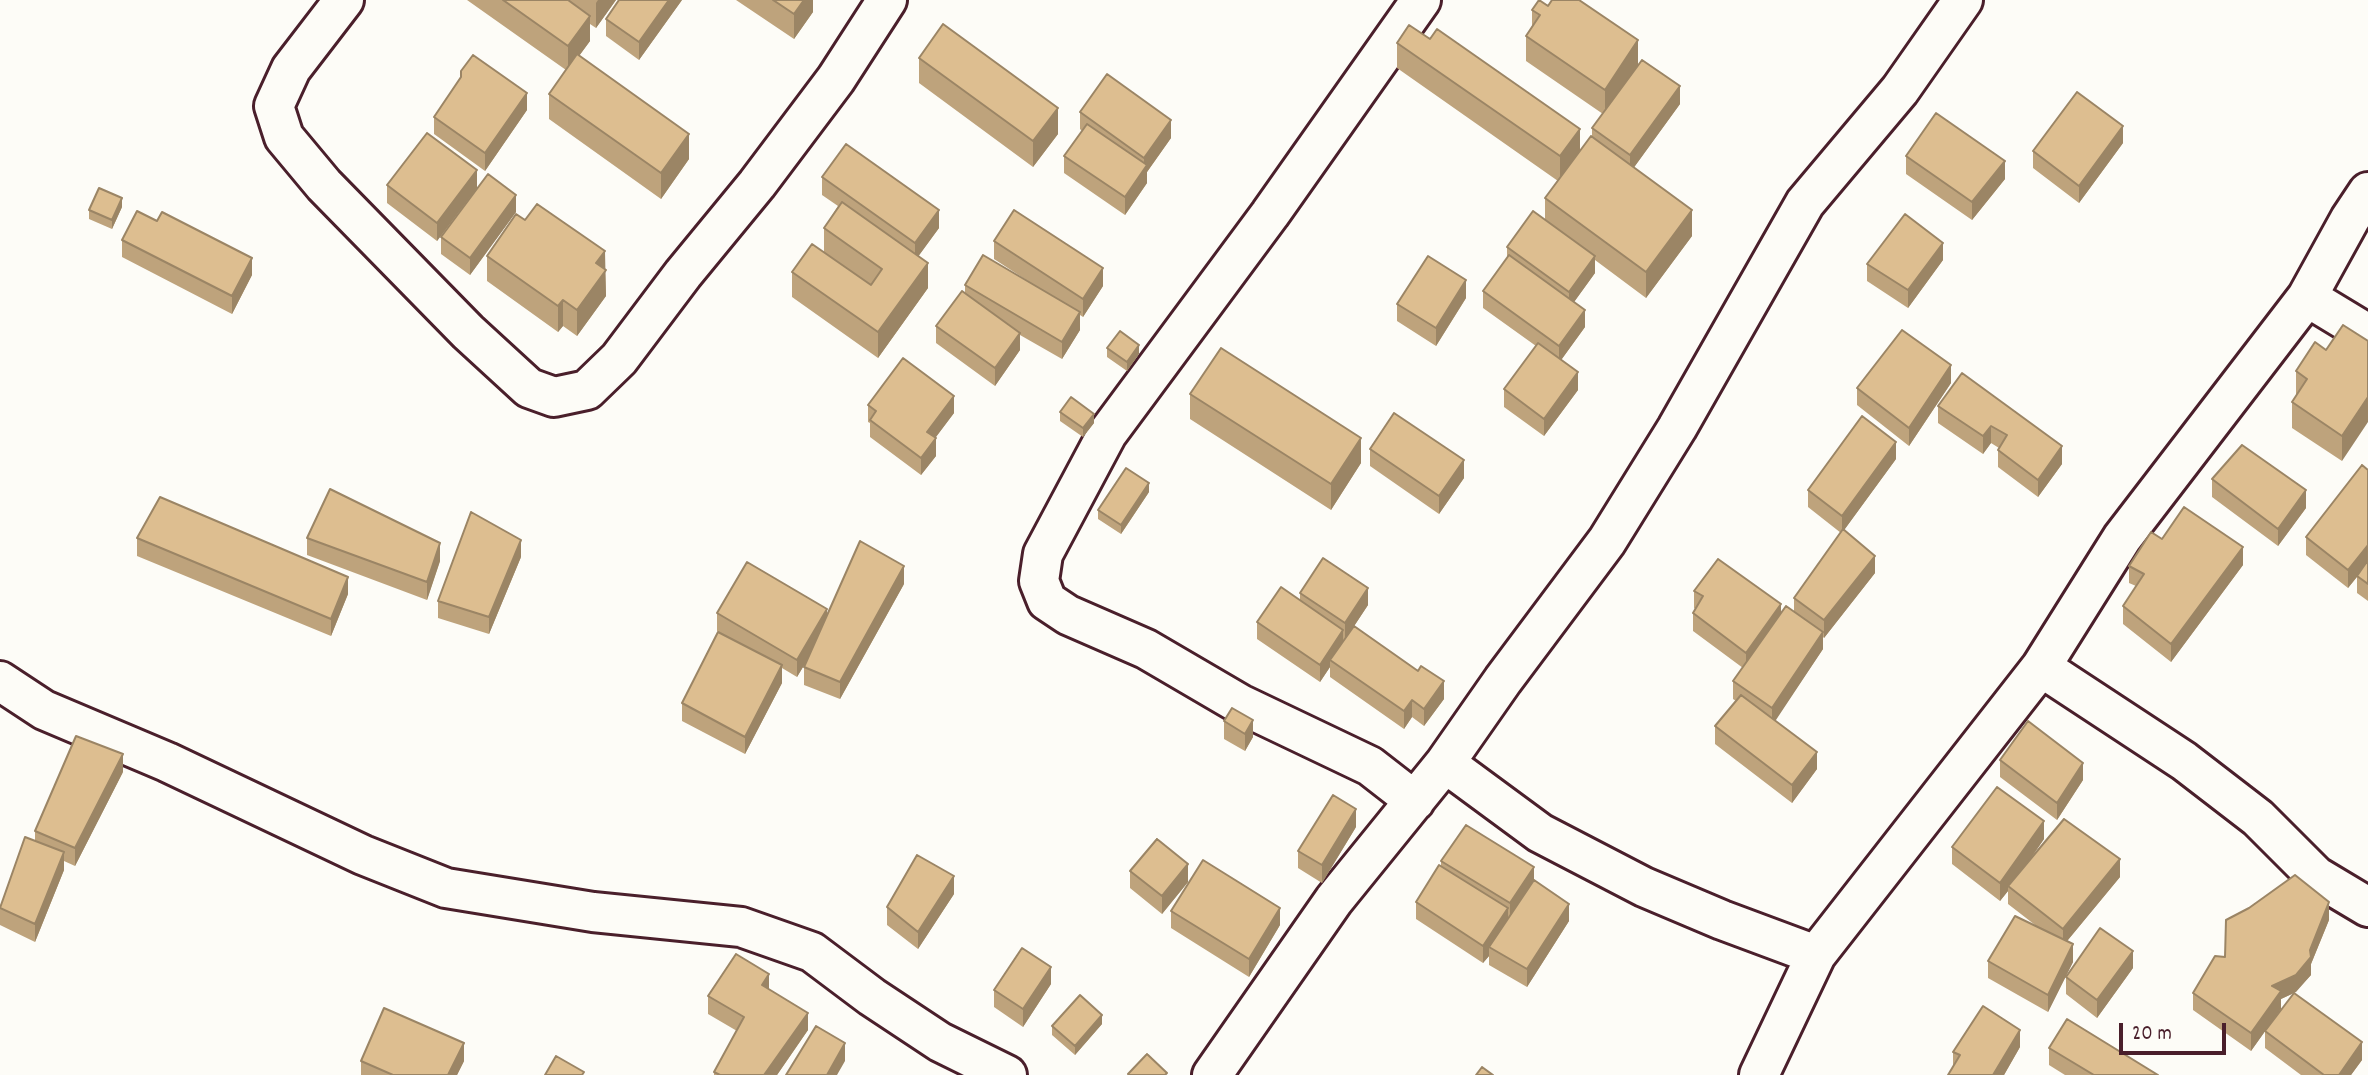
<!DOCTYPE html>
<html>
<head>
<meta charset="utf-8">
<style>
	body { margin:0 }
	#map { position:relative; width:2368px; height:1075px; overflow:hidden; background:#fdfcf7; font-family:Dekko,sans-serif }
	canvas { display:block }
	.scale { position:absolute; left:2119px; top:1023px; width:107px; height:32px; box-sizing:border-box; border:4px solid #4a1f2b; border-top:0; padding-left:9px; font-size:21px; line-height:24px; white-space:nowrap; color:#4a1f2b; -webkit-text-stroke:5px #fdfcf7; paint-order:stroke }
</style>
</head>
<body>
<div id="map">
<canvas width="2368" height="1075"></canvas>
<div class="scale">20 m</div>
</div>
<script>
const ctx = document.querySelector('canvas').getContext('2d');
ctx.lineJoin = 'round';
const poly = rows => new Path2D(rows.map(r => 'M' + r).join(''));
function stroke(path, color, width, dash) { ctx.strokeStyle = color; ctx.lineWidth = width; ctx.lineCap = dash ? 'butt' : 'round'; ctx.setLineDash(dash || []); ctx.stroke(path); }
function paint(path, color) { ctx.fillStyle = color; ctx.fill(path, 'evenodd'); }
const minor = poly([
	[344,0,291,69,274,106,284,137,324,185,468,332,529,388,554,397,587,390,619,359,683,274,757,184,836,79,887,0],
	[2307,297,2368,334],
	[2041,667,2184,761,2258,818,2316,876,2368,907],
	[0,681,44,710,167,762,363,855,446,888,593,912,741,927,812,952,872,997,940,1042,1007,1075],
	[1445,763,1540,833,1644,887,1722,920,1816,955],
	[1415,801,1370,766,1240,704,1146,649,1068,615,1047,601,1039,581,1043,554,1107,434,1270,214,1421,0],
	[1212,1075,1334,900,1445,763,1503,680,1607,541,1677,428,1805,203,1900,90,1963,0],
	[1759,1075,1816,955,2041,667,2122,538,2307,297,2350,219,2368,192]
]);
const wall = poly([
	[467,0,616,0,596,28,590,24,590,41,579,56,689,159,661,199,549,119,549,94,566,70],
	[682,0,639,60,606,36,606,19],
	[736,0,813,0,813,12,794,39],
	[1532,10,1638,65,1680,104,1634,167,1692,236,1646,298,1595,260,1595,273,1574,302,1585,327,1561,360,1578,390,1544,436,1504,407,1504,389,1536,346,1483,308,1483,291,1507,258,1507,247,1545,220,1545,198,1558,181,1397,68,1397,43,1580,151,1592,137,1592,128,1603,114,1526,61,1526,36,1532,26],
	[919,58,1058,134,1033,167,919,83],
	[527,110,485,171,434,134,434,117],
	[1080,112,1171,138,1147,172,1147,183,1125,215,1064,173,1064,156,1082,131,1080,129],
	[2123,143,2079,203,2033,168,2033,151],
	[1906,156,2005,179,1972,220,1906,174],
	[822,177,939,228,918,256,928,288,878,358,792,297,792,272,824,252,824,228,838,206,822,195],
	[387,185,477,188,516,212,470,275,441,254,441,237,470,197,437,241,387,203],
	[122,207,112,229,89,219,89,210],
	[525,220,605,269,606,296,577,336,563,326,558,332,487,281,487,256],
	[157,221,252,275,232,314,122,257,122,240],
	[994,241,1103,286,1083,317,1080,315,1080,330,1062,359,1020,335,1020,350,995,386,936,343,936,326,965,293,965,285,1037,287,994,259],
	[1943,260,1908,308,1867,281,1867,264],
	[1466,298,1436,346,1397,321,1397,304],
	[2343,325,2342,461,2292,428,2292,402,2296,396,2296,371,2326,350],
	[1107,348,1139,354,1127,371,1107,357],
	[1962,373,2062,464,2038,497,1998,467,1998,450,1999,448,1991,443,1983,454,1938,423,1938,406],
	[1951,383,1909,446,1857,405,1857,388],
	[1190,394,1361,463,1331,510,1190,419],
	[868,405,954,413,935,438,936,456,921,475,870,437,870,423,868,422],
	[1060,412,1094,423,1083,437,1060,421],
	[1370,449,1464,478,1439,514,1370,466],
	[1896,459,1844,530,1875,573,1824,638,1823,637,1823,649,1775,720,1817,769,1792,803,1715,744,1715,726,1736,701,1733,699,1733,681,1743,668,1693,631,1693,613,1695,609,1694,608,1694,591,1781,614,1794,611,1794,598,1841,533,1808,507,1808,490],
	[2368,470,2368,601,2357,593,2357,577,2348,588,2306,555,2306,537],
	[2212,479,2306,508,2278,546,2212,497],
	[1149,492,1121,534,1098,519,1098,510],
	[137,538,348,594,331,636,137,556],
	[307,538,440,561,427,600,307,555],
	[2162,539,2243,565,2171,662,2123,624,2123,606,2136,586,2129,583,2129,566],
	[521,557,489,634,438,618,438,601],
	[904,584,840,699,804,685,804,667,806,662,797,677,782,668,782,683,745,754,682,721,682,703,730,638,717,631,717,613,827,616],
	[1300,593,1368,605,1354,626,1444,699,1424,726,1412,717,1404,729,1330,677,1330,667,1320,682,1257,639,1257,622,1300,600],
	[1224,721,1253,737,1245,751,1224,739],
	[2000,760,2083,780,2057,820,2000,777],
	[123,772,75,866,64,861,64,870,35,942,0,925,0,906,35,841,35,831],
	[1356,827,1322,883,1298,868,1298,851],
	[2044,839,2029,861,2120,877,2067,941,2073,962,2048,1012,1988,978,1988,961,2039,928,2008,904,2008,891,2000,901,1952,864,1952,847],
	[1441,861,1534,880,1569,921,1527,987,1489,965,1489,956,1483,963,1416,919,1416,902,1441,866],
	[1130,871,1188,882,1162,914,1130,888],
	[954,894,918,949,887,925,887,907],
	[1171,911,1280,925,1249,977,1171,928],
	[2329,920,2311,964,2311,975,2294,993,2362,1060,2351,1075,2301,1075,2265,1048,2265,1031,2251,1051,2193,1010,2193,993,2225,957],
	[2294,993,2270,1024,2281,1009,2281,999],
	[2133,968,2097,1018,2066,994,2066,977],
	[1051,984,1023,1027,994,1007,994,990],
	[769,989,808,1030,777,1075,714,1075,714,1072,737,1031,708,1014,708,996],
	[1102,1024,1075,1055,1052,1035,1052,1026],
	[2020,1047,2004,1075,1948,1075,1953,1067,1953,1052],
	[2049,1048,2158,1075,2065,1075,2049,1065],
	[361,1061,464,1061,457,1075,361,1075]
]);
const shadedWall = poly([
	[598,0,616,0,596,28,596,3],
	[669,0,682,0,639,60,639,42],
	[804,0,813,0,813,12,794,39,794,14],
	[590,16,590,41,568,71,568,46],
	[1638,40,1638,66,1605,115,1605,90],
	[1680,86,1680,104,1630,173,1630,155],
	[527,93,527,110,485,171,485,153],
	[1058,108,1058,134,1033,167,1033,141],
	[1171,120,1171,138,1147,172,1147,183,1125,215,1125,197,1144,169,1144,158],
	[2123,126,2123,143,2079,203,2079,186],
	[1580,129,1580,154,1560,182,1560,156],
	[689,134,689,159,661,199,661,173],
	[2005,161,2005,179,1972,220,1972,202],
	[477,170,477,188,437,241,437,223],
	[516,195,516,212,470,275,470,258],
	[122,198,122,207,112,229,112,220],
	[939,210,939,228,915,261,915,243],
	[1692,210,1692,236,1646,298,1646,272],
	[1943,243,1943,260,1908,308,1908,290],
	[605,251,606,296,577,336,577,310,596,263],
	[1595,256,1595,273,1569,309,1569,292],
	[252,258,252,275,232,314,232,296],
	[928,263,928,288,878,358,878,332],
	[1103,268,1103,286,1083,317,1083,299],
	[1466,280,1466,298,1436,346,1436,328],
	[563,300,563,326,558,332,558,306],
	[1585,310,1585,327,1559,363,1559,346],
	[1080,312,1080,330,1062,359,1062,342],
	[1020,333,1020,350,995,386,995,368],
	[1139,345,1139,354,1127,371,1127,362],
	[1951,365,1951,383,1909,446,1909,428],
	[1578,372,1578,390,1544,436,1544,419],
	[954,396,954,413,927,449,927,432],
	[2368,397,2368,422,2342,461,2342,436],
	[1094,414,1094,423,1083,437,1083,428],
	[1991,426,1991,443,1983,454,1983,436],
	[936,438,936,456,921,475,921,458],
	[1361,438,1361,463,1331,510,1331,484],
	[1896,442,1896,459,1842,533,1842,516],
	[2062,446,2062,464,2038,497,2038,480],
	[1464,460,1464,478,1439,514,1439,496],
	[1149,483,1149,492,1121,534,1121,525],
	[2306,490,2306,508,2278,546,2278,529],
	[521,540,521,557,489,634,489,617],
	[440,543,440,561,427,600,427,582],
	[2368,545,2368,563,2348,588,2348,570],
	[2243,547,2243,565,2171,662,2171,644],
	[1875,556,1875,573,1824,638,1824,620],
	[904,566,904,584,840,699,840,682],
	[348,577,348,594,331,636,331,619],
	[1368,588,1368,605,1345,640,1345,623],
	[1781,604,1781,622,1746,670,1746,653],
	[827,609,827,627,797,677,797,660],
	[1343,630,1343,648,1330,660,1330,667,1320,682,1320,665],
	[1823,632,1823,649,1772,726,1772,708],
	[782,665,782,683,745,754,745,737],
	[1444,681,1444,699,1424,726,1424,709],
	[1412,700,1412,717,1404,729,1404,711],
	[1253,720,1253,737,1245,751,1245,734],
	[1817,752,1817,769,1792,803,1792,785],
	[123,754,123,772,75,866,75,848],
	[2083,763,2083,780,2057,820,2057,803],
	[1356,809,1356,827,1322,883,1322,865],
	[2044,821,2044,839,2010,888,2008,886,2008,891,2000,901,2000,883],
	[64,852,64,870,35,942,35,924],
	[2120,859,2120,877,2063,946,2063,929],
	[1188,864,1188,882,1162,914,1162,896],
	[1534,867,1534,884,1510,921,1510,903],
	[954,876,954,894,918,949,918,932],
	[2329,902,2329,920,2311,964,2311,975,2296,992,2281,999,2281,1009,2251,1051,2251,1033,2272,986,2310,950],
	[1569,904,1569,921,1527,987,1527,969],
	[1280,908,1280,925,1249,977,1249,959],
	[1508,908,1508,926,1489,947,1489,956,1483,963,1483,946],
	[2073,944,2073,962,2048,1012,2048,995],
	[2133,951,2133,968,2097,1018,2097,1000],
	[1051,967,1051,984,1023,1027,1023,1009],
	[769,974,769,992,762,985],
	[808,1013,808,1030,777,1075,764,1075],
	[1102,1015,1102,1024,1075,1055,1075,1046],
	[2020,1030,2020,1047,2004,1075,1993,1075],
	[2362,1042,2362,1060,2351,1075,2339,1075],
	[464,1043,464,1061,457,1075,448,1075],
	[845,1043,845,1061,837,1075,827,1075]
]);
const building = poly([
	[503,0,568,0,590,16,568,46,503,0],
	[619,0,669,0,639,42,606,19,619,0],
	[773,0,804,0,794,14,773,0],
	[1539,0,1548,6,1552,0,1579,0,1638,40,1605,90,1526,36,1540,15,1532,10,1539,0],
	[943,24,1058,108,1033,141,919,58,943,24],
	[1409,25,1430,39,1437,29,1580,129,1560,156,1397,43,1409,25],
	[577,54,689,134,661,173,549,94,577,54],
	[473,55,527,93,485,153,434,117,461,77,461,71,473,55],
	[1642,60,1680,86,1630,155,1592,128,1642,60],
	[1107,74,1171,120,1144,158,1080,112,1107,74],
	[2077,92,2123,126,2079,186,2033,151,2077,92],
	[1936,113,2005,161,1972,202,1906,156,1936,113],
	[1087,124,1147,165,1125,197,1064,156,1087,124],
	[427,133,477,170,437,223,387,185,427,133],
	[1591,136,1692,210,1646,272,1545,198,1591,136],
	[846,144,939,210,915,243,822,177,846,144],
	[488,174,516,195,470,258,441,237,488,174],
	[99,188,122,198,112,220,89,210,99,188],
	[842,202,928,263,878,332,792,272,812,244,871,285,882,269,824,228,842,202],
	[537,204,605,251,596,263,606,270,577,310,563,300,558,306,487,256,516,214,525,220,537,204],
	[1014,210,1103,268,1083,299,994,241,1014,210],
	[137,211,157,221,162,212,252,258,232,296,122,240,137,211],
	[1533,211,1595,256,1569,292,1507,247,1533,211],
	[1905,214,1943,243,1908,290,1867,264,1905,214],
	[983,255,1080,312,1062,342,965,285,983,255],
	[1509,255,1585,310,1559,346,1483,291,1509,255],
	[1428,256,1466,280,1436,328,1397,304,1428,256],
	[962,291,1020,333,995,368,936,326,962,291],
	[2343,325,2368,341,2368,397,2342,436,2292,402,2307,379,2296,371,2315,342,2326,350,2343,325],
	[1902,330,1951,365,1909,428,1857,388,1902,330],
	[1120,331,1139,345,1127,362,1107,348,1120,331],
	[1538,343,1578,372,1544,419,1504,389,1538,343],
	[1221,348,1361,438,1331,484,1190,394,1221,348],
	[903,358,954,396,927,432,936,438,921,458,870,420,876,411,868,405,903,358],
	[1962,373,2062,446,2038,480,1998,450,2007,435,1991,426,1983,436,1938,406,1962,373],
	[1071,397,1094,414,1083,428,1060,412,1071,397],
	[1394,413,1464,460,1439,496,1370,449,1394,413],
	[1862,416,1896,442,1842,516,1808,490,1862,416],
	[2242,445,2306,490,2278,529,2212,479,2242,445],
	[2362,465,2368,470,2368,545,2348,570,2306,537,2362,465],
	[1126,468,1149,483,1121,525,1098,510,1126,468],
	[330,489,440,543,427,582,307,538,330,489],
	[160,497,348,577,331,619,137,538,160,497],
	[2184,507,2243,547,2171,644,2123,606,2144,574,2129,566,2151,532,2162,539,2184,507],
	[471,512,521,540,489,617,438,601,471,512],
	[1843,529,1875,556,1824,620,1794,598,1843,529],
	[860,541,904,566,840,682,804,667,860,541],
	[1323,558,1368,588,1345,623,1300,593,1323,558],
	[1718,559,1781,604,1746,653,1693,613,1703,596,1694,591,1718,559],
	[2368,560,2368,584,2357,576,2368,560],
	[747,562,827,609,797,660,717,613,747,562],
	[1281,587,1343,630,1320,665,1257,622,1281,587],
	[1786,606,1823,632,1772,708,1733,681,1786,606],
	[1354,626,1418,671,1421,666,1444,681,1424,709,1412,700,1404,711,1330,660,1354,626],
	[718,632,782,665,745,737,682,703,718,632],
	[1741,695,1817,752,1792,785,1715,726,1741,695],
	[1232,708,1253,720,1245,734,1224,721,1232,708],
	[2028,721,2083,763,2057,803,2000,760,2028,721],
	[76,736,123,754,75,848,35,831,76,736],
	[1997,787,2044,821,2000,883,1952,847,1997,787],
	[1333,795,1356,809,1322,865,1298,851,1333,795],
	[2064,819,2120,859,2063,929,2008,886,2064,819],
	[1466,825,1534,867,1510,903,1441,861,1466,825],
	[25,837,64,852,35,924,0,908,25,837],
	[1157,839,1188,864,1162,896,1130,871,1157,839],
	[917,855,954,876,918,932,887,907,917,855],
	[1203,860,1280,908,1249,959,1171,911,1203,860],
	[1439,865,1508,908,1483,946,1416,902,1439,865],
	[2295,875,2329,902,2310,950,2311,957,2296,975,2272,986,2281,991,2251,1033,2193,993,2215,956,2225,957,2226,920,2249,908,2295,875],
	[1534,880,1569,904,1527,969,1489,947,1534,880],
	[2015,916,2073,944,2048,995,1988,961,2015,916],
	[2100,928,2133,951,2097,1000,2066,977,2100,928],
	[1022,948,1051,967,1023,1009,994,990,1022,948],
	[736,954,769,974,762,985,808,1013,764,1075,720,1075,714,1072,744,1017,708,996,736,954],
	[2294,993,2362,1042,2339,1075,2324,1075,2265,1031,2294,993],
	[1080,995,1102,1015,1075,1046,1052,1026,1080,995],
	[1983,1006,2020,1030,1993,1075,1948,1075,1960,1055,1953,1052,1983,1006],
	[384,1008,464,1043,448,1075,393,1075,361,1061,384,1008],
	[2067,1019,2158,1075,2094,1075,2049,1048,2067,1019],
	[816,1026,845,1043,827,1075,786,1075,816,1026],
	[1147,1054,1167,1073,1165,1075,1129,1075,1128,1074,1147,1054],
	[556,1056,584,1072,582,1075,545,1075,556,1056],
	[1482,1067,1493,1075,1476,1075,1482,1067]
]);
stroke(minor, '#4a1f2b', 44);
stroke(minor, '#fdfcf7', 38);
paint(wall, '#bea37c');
paint(shadedWall, '#9b8565');
paint(building, '#ddbe90');
stroke(building, '#9b8565', 2);
</script>
</body>
</html>
